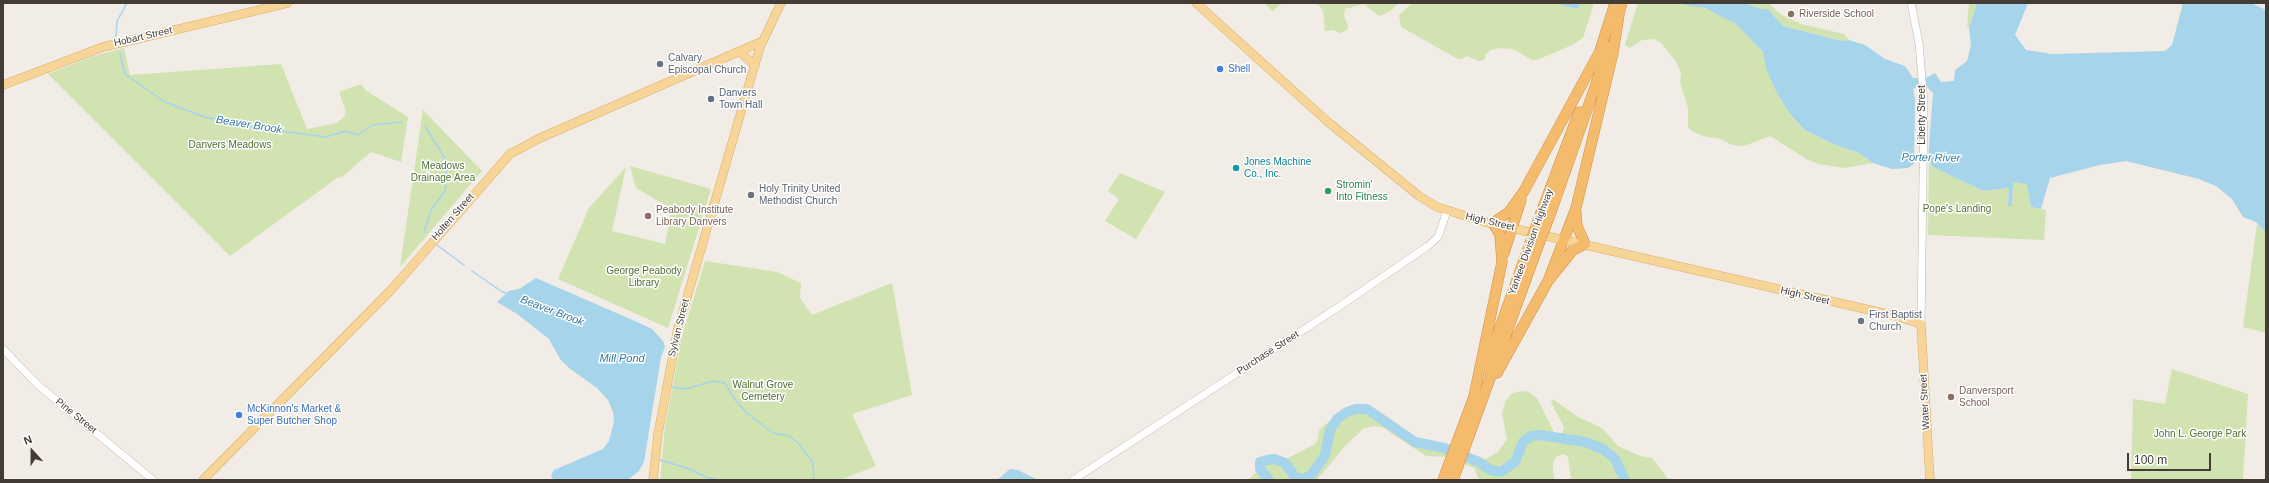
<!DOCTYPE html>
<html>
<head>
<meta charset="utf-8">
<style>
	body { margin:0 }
	#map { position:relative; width:2269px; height:483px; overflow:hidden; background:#f1ece5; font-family:Helvetica,sans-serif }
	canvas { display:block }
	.frame { position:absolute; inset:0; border:4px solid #433c35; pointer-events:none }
	.north { position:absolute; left:12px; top:431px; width:40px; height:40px; -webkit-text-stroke:3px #fff; paint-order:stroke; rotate:339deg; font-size:11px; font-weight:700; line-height:16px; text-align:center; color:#433c35 }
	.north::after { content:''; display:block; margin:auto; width:14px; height:18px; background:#433c35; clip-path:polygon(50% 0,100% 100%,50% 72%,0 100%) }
	.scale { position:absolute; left:2127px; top:453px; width:84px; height:18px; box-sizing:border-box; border:2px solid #433c35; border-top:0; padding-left:5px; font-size:12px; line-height:14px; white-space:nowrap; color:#433c35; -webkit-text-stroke:3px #fff; paint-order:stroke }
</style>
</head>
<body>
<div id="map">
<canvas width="2269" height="483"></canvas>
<div class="frame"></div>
<div class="north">N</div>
<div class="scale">100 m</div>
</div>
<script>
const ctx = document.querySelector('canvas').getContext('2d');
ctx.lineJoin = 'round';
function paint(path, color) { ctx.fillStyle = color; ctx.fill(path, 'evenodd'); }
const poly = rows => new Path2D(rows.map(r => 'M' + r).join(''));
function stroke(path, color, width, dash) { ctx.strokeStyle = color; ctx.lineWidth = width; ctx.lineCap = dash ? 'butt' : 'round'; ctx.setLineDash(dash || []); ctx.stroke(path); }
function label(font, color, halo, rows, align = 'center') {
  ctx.font = font + ' Helvetica,sans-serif'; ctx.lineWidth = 3; ctx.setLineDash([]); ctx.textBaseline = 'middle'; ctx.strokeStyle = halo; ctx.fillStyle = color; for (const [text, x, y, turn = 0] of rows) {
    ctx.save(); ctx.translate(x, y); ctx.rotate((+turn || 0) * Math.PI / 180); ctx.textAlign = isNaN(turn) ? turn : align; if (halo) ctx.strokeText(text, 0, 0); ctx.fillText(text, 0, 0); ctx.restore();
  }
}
const green = poly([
	[1264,3,1283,3,1272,11],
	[1316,3,1399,3,1389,12,1379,16,1364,4,1345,9,1344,16,1348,26,1347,30,1340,33,1333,30,1325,31,1323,10],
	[1412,3,1558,3,1572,8,1579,9,1580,3,1594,3,1583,38,1572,45,1537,60,1532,60,1513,49,1500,48,1491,50,1486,54,1484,60,1479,61,1467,56,1461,59,1456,58,1401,27,1399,15],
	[1638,3,1676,3,1697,6,1716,12,1736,24,1763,52,1780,97,1789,113,1805,130,1833,144,1859,153,1873,163,1844,168,1818,164,1808,160,1770,136,1744,146,1732,145,1721,139,1703,136,1690,130,1688,126,1688,108,1680,82,1681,72,1675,60,1661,43,1654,39,1642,40,1630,48,1625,45],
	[1745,3,1768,3,1782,15,1801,24,1844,34,1849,40,1842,41,1783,26,1768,9,1760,9],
	[1969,3,1977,3,1969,28,1967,26],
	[124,48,130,75,281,64,307,129,337,123,344,117,346,112,339,92,361,84,365,90,408,117,401,162,371,152,342,177,337,178,230,256,48,74,94,56],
	[423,110,482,171,400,267],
	[1929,161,1933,167,1983,191,2009,188,2008,206,2012,206,2013,182,2028,183,2031,207,2046,210,2044,240,1928,235],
	[630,166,711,189,668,328,558,279,589,208,626,167,612,231,665,244,672,209,636,188],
	[1120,173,1165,192,1136,239,1105,221,1119,199,1108,191],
	[2257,224,2263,230,2266,231,2266,333,2243,327],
	[705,261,777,272,801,283,800,298,812,315,892,283,912,395,852,414,876,466,840,480,660,480,665,426,682,336],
	[2172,369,2248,394,2243,480,2131,480,2133,399,2165,404],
	[1523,391,1529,392,1537,398,1556,436,1562,433,1564,427,1551,402,1553,399,1578,417,1602,428,1618,446,1640,456,1652,458,1669,480,1571,480,1568,457,1564,454,1557,456,1553,462,1554,480,1479,480,1474,468,1449,457,1426,456,1382,427,1373,426,1363,429,1346,445,1317,480,1248,480,1266,463,1282,461,1313,445,1318,440,1319,431,1322,427,1345,410,1359,406,1376,409,1400,430,1417,440,1433,446,1443,446,1473,459,1486,459,1498,452,1507,439,1502,413,1506,400,1513,393]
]);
const water = poly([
	[1558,3,1580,3,1579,9,1564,6],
	[1674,3,1745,3,1760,9,1768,9,1783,26,1842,41,1849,40,1865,45,1885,59,1905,66,1913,78,1926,78,1935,73,1941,82,1954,81,1955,70,1967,61,1971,45,1969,28,1977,3,2028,3,2015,35,2026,50,2052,54,2165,51,2172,45,2183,3,2251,3,2266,10,2266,231,2263,230,2256,222,2243,217,2232,199,2216,186,2199,179,2126,161,2100,165,2050,178,2041,209,2031,207,2027,184,2013,182,2012,206,2008,206,2009,188,1983,191,1933,167,1928,159,1933,93,1927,87,1920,86,1913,89,1915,100,1914,164,1908,168,1892,169,1873,163,1859,153,1833,144,1805,130,1789,113,1775,89,1767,71,1763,52,1736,24,1705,8],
	[536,278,637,322,652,329,663,341,665,347,661,357,644,462,639,471,629,479,557,480,552,478,551,475,554,470,603,449,609,441,614,422,613,412,608,400,597,388,569,368,560,359,549,339,517,314,497,302,509,291,519,289],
	[1010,469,1018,470,1038,480,997,480]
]);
const stream = poly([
	[116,36,117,21,127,3],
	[120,53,125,74,165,102,205,117,257,128,326,137,345,131,358,135,372,125,402,122],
	[424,232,431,210,445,191,447,162,425,126],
	[437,245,464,265],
	[472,271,501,291,508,294],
	[672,387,686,389,713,381,725,383,736,401,746,412,773,433,789,436,799,444,812,461,814,473,813,480],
	[660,460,687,468,706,477,719,480]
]);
const river = poly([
	[1269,480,1260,469,1260,462,1267,460,1274,459,1285,463,1296,478,1305,479,1313,473,1325,455,1330,430,1337,419,1347,412,1356,409,1367,409,1415,442,1444,448,1479,462,1490,470,1501,472,1515,462,1523,442,1531,436,1540,435,1585,442,1603,449,1615,459,1625,480]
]);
const minor = poly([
	[1911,3,1919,43,1924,104,1921,324],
	[3,349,38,385,153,480],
	[1073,480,1340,306,1428,246,1438,237,1447,211]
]);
const major = poly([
	[1196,3,1328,122,1419,196,1437,207,1485,222,1896,316,1921,324,1930,480],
	[739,51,755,66],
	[3,85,103,47,288,3],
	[203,480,392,289,510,154,540,138,763,41],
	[653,480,658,434,678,328,760,47,781,3]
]);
const highway = poly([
	[1617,20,1622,3],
	[1598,57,1615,3],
	[1541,213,1579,112],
	[1550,215,1609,47],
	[1504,253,1521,200],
	[1548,281,1576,208,1613,53,1619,15],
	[1485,369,1529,246],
	[1497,373,1548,281,1573,250,1585,244,1577,226,1576,213],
	[1474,396,1502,262,1500,235,1493,223,1509,212,1524,191,1600,51],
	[1443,480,1476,391],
	[1453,480,1537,249]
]);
const highwayBridge = poly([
	[1529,246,1541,213],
	[1537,249,1550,215]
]);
const markers = [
	[1791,14,4,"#8d6e63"],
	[660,64,4,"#6b7280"],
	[1220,69,4,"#3f7fe0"],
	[711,99,4,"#5c6f8a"],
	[1236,168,4,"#0f9aa8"],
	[1328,191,4,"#2e9e5b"],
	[751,195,4,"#6b7280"],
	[648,216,4,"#8d6e63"],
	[1861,321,4,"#6b7280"],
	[1951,397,4,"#8d6e63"],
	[239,415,4,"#3f7fe0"]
];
const educationNames = [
	["Riverside School",1799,14],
	["Peabody Institute",656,210],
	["Library Danvers",656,222],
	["Danversport",1959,391],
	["School",1959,403]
];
const streetNames = [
	["Hobart Street",143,37,-13],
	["Liberty Street",1922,115,-90],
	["Holten Street",453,217,-49],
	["High Street",1490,222,13],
	["Yankee Division Highway",1531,242,-70],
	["High Street",1805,296,13],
	["Sylvan Street",679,328,-76],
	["Purchase Street",1268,353,-33],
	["Water Street",1925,402,-93],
	["Pine Street",76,416,39]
];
const worshipNames = [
	["Calvary",668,58],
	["Episcopal Church",668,70],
	["Holy Trinity United",759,189],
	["Methodist Church",759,201],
	["First Baptist",1869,315],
	["Church",1869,327]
];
const shopNames = [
	["Shell",1228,69],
	["McKinnon's Market &",247,409],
	["Super Butcher Shop",247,421]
];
const serviceNames = [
	["Danvers",719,93],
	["Town Hall",719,105]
];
const parkNames = [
	["Danvers Meadows",230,145],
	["Meadows",443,166],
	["Drainage Area",443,178],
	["Pope's Landing",1957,209],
	["George Peabody",644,271],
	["Library",644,283],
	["Walnut Grove",763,385],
	["Cemetery",763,397],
	["John L. George Park",2200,434]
];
const cultureNames = [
	["Jones Machine",1244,162],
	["Co., Inc.",1244,174]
];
const leisureNames = [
	["Stromin'",1336,185],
	["Into Fitness",1336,197]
];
const waterNames = [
	["Beaver Brook",249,125,9],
	["Porter River",1931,158,1],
	["Beaver Brook",552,311,21],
	["Mill Pond",622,359]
];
paint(green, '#d1e3b0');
paint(water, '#a5d4eb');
stroke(stream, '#a5d4eb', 1.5);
stroke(river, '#a5d4eb', 10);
stroke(minor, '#bfb6ab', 8);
stroke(major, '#dbaf69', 9);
stroke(highway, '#d28f3e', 11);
stroke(minor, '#fff', 7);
stroke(major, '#f7d498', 8);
stroke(highway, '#f4bb6d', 10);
stroke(highwayBridge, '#d28f3e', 11, []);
stroke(highwayBridge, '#f4bb6d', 10);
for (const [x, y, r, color] of markers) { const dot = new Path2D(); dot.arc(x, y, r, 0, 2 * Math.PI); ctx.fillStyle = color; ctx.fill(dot); stroke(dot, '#fff', 1.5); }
label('10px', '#785e54', '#fff', educationNames, 'left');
label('10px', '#433c35', '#fff', streetNames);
label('10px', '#5b616d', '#fff', worshipNames, 'left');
label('10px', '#366cbe', '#fff', shopNames, 'left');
label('10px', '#4e5e75', '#fff', serviceNames, 'left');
label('10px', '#4c702d', '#fff', parkNames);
label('10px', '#0d838f', '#fff', cultureNames, 'left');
label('10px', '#27864d', '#fff', leisureNames, 'left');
label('italic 11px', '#347ba0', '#fff', waterNames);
</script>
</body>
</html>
